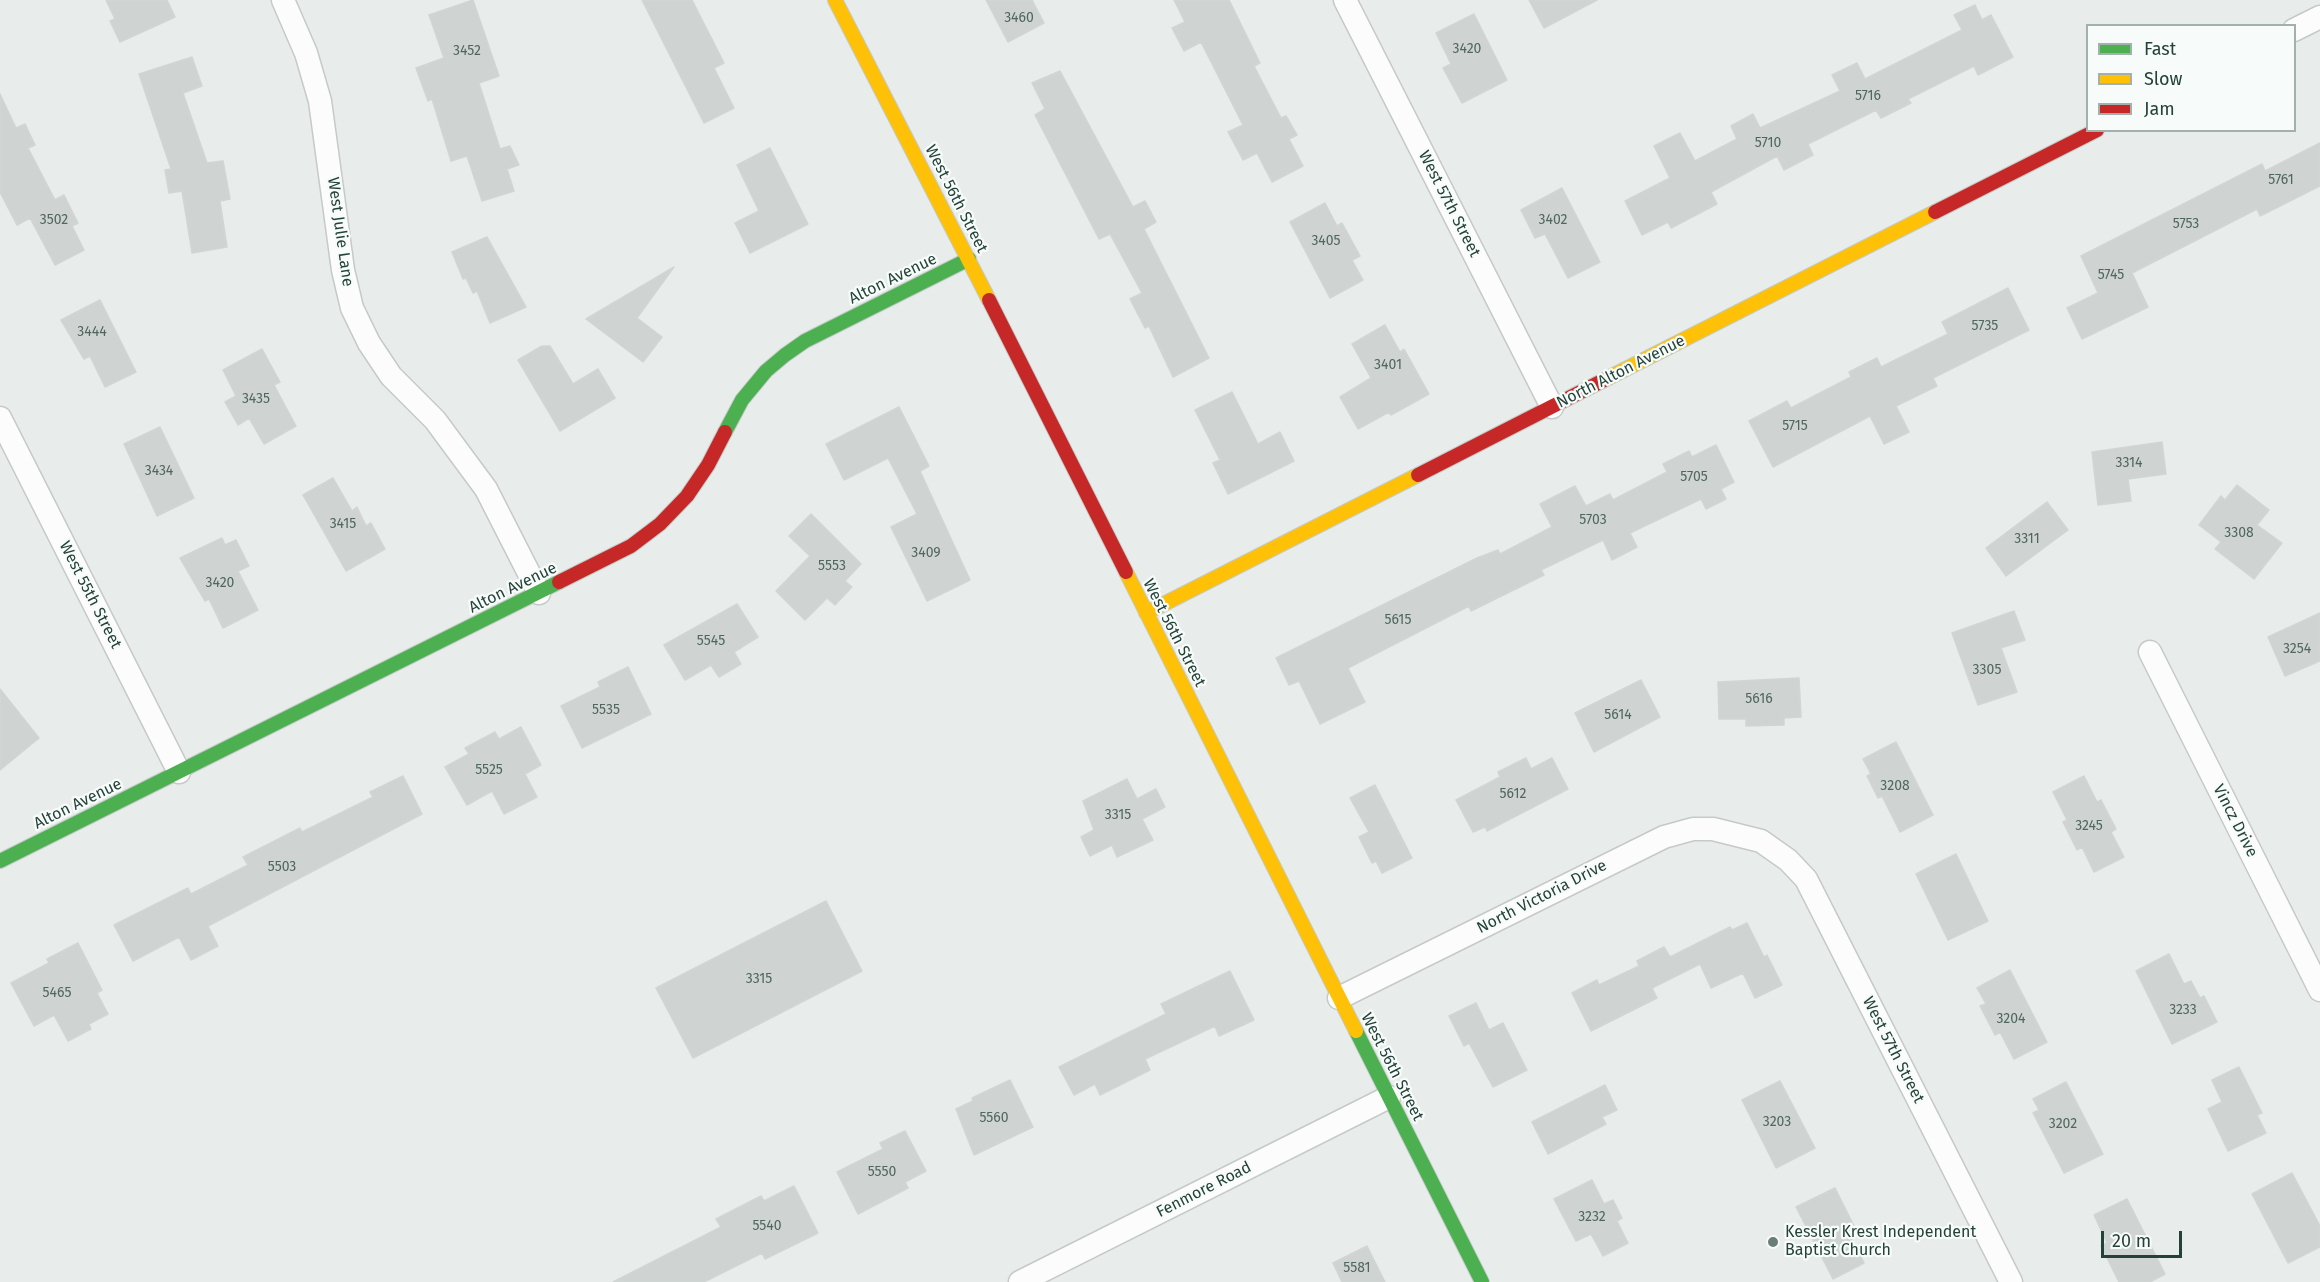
<!DOCTYPE html>
<html>
<head>
<meta charset="utf-8">
<style>
	body { margin:0 }
	#map { position:relative; width:2320px; height:1282px; overflow:hidden; background:#e8edeb; font-family:"Fira Sans",sans-serif }
	canvas { display:block }
	.legend { position:absolute; left:2086px; top:24px; width:210px; height:108px; box-sizing:border-box; background:#f7fbf9; border:2px solid #a3b1ad; margin:0; padding:8px 10px; list-style:none; font-size:18px; color:#24423a }
	.legend li { display:flex; align-items:center; gap:12px; height:30px }
	.legend b { width:30px; border:2px solid #a3b1ad }
	.scale { position:absolute; left:2101px; top:1231px; width:81px; height:27px; box-sizing:border-box; border:3px solid #24423a; border-top:0; padding-left:8px; font-size:18px; line-height:21px; white-space:nowrap; color:#24423a; -webkit-text-stroke:4px #f7fbf9; paint-order:stroke }
</style>
</head>
<body>
<div id="map">
<canvas width="2320" height="1282"></canvas>
<ul class="legend">
<li><b style="height:8px;background:#4caf50"></b>Fast</li>
<li><b style="height:8px;background:#ffc107"></b>Slow</li>
<li><b style="height:8px;background:#c62828"></b>Jam</li>
</ul>
<div class="scale">20 m</div>
</div>
<script>
const ctx = document.querySelector('canvas').getContext('2d');
ctx.lineJoin = 'round';
function paint(path, color) { ctx.fillStyle = color; ctx.fill(path, 'evenodd'); }
const poly = rows => new Path2D(rows.map(r => 'M' + r).join(''));
function stroke(path, color, width, dash) { ctx.strokeStyle = color; ctx.lineWidth = width; ctx.lineCap = dash ? 'butt' : 'round'; ctx.setLineDash(dash || []); ctx.stroke(path); }
function label(font, color, halo, rows, align = 'center') {
  ctx.font = font + ' "Fira Sans",sans-serif'; ctx.lineWidth = 4.5; ctx.setLineDash([]); ctx.textBaseline = 'middle'; ctx.strokeStyle = halo; ctx.fillStyle = color; for (const [text, x, y, turn = 0] of rows) {
    ctx.save(); ctx.translate(x, y); ctx.rotate((+turn || 0) * Math.PI / 180); ctx.textAlign = isNaN(turn) ? turn : align; if (halo) ctx.strokeText(text, 0, 0); ctx.fillText(text, 0, 0); ctx.restore();
  }
}
const building = poly([
	[106,0,167,0,175,17,120,42,110,21,115,19,106,0],
	[473,0,499,76,479,83,500,149,510,146,519,165,507,169,514,191,482,201,467,156,451,161,432,99,428,101,416,68,444,58,429,15,473,0],
	[642,0,692,0,724,63,714,68,734,108,704,123,642,0],
	[986,0,1032,0,1044,23,1008,42,986,0],
	[1174,0,1229,0,1260,63,1254,66,1281,118,1286,116,1297,135,1289,139,1303,166,1272,182,1257,153,1243,160,1228,132,1243,125,1201,42,1184,51,1172,28,1185,22,1174,0],
	[1529,0,1597,0,1544,28,1529,0],
	[1975,5,1982,20,1991,15,2013,57,1978,75,1974,66,1908,99,1911,103,1881,118,1876,110,1808,144,1813,155,1784,170,1777,156,1711,192,1717,204,1671,228,1668,222,1642,235,1625,201,1670,178,1654,146,1680,133,1695,161,1737,139,1731,126,1753,114,1760,128,1840,91,1832,75,1857,63,1865,79,1962,30,1954,15,1975,5],
	[1474,14,1507,80,1462,103,1443,68,1451,64,1436,33,1474,14],
	[192,57,202,86,183,93,207,163,223,161,230,199,220,201,227,247,192,253,182,191,169,193,165,170,171,169,139,74,192,57],
	[1060,71,1133,207,1145,201,1156,222,1144,229,1209,358,1173,377,1149,326,1145,328,1130,299,1142,293,1110,234,1099,239,1035,115,1045,109,1032,83,1060,71],
	[0,94,16,128,25,124,35,145,28,148,55,200,64,195,78,223,72,226,84,250,55,265,30,218,17,225,0,192,0,94],
	[2320,143,2320,186,2260,216,2257,209,2132,273,2148,307,2082,339,2067,308,2098,293,2081,256,2262,164,2265,171,2320,143],
	[770,148,808,224,750,253,735,223,759,211,737,165,770,148],
	[1562,188,1600,262,1568,278,1545,234,1535,238,1521,210,1562,188],
	[1325,203,1337,226,1342,223,1360,256,1352,260,1363,280,1330,298,1290,222,1325,203],
	[487,237,526,307,490,323,477,291,473,293,466,278,463,279,452,252,487,237],
	[674,267,637,318,662,337,643,362,586,319,674,267],
	[2008,288,2029,330,1933,378,1937,386,1896,406,1909,432,1884,444,1870,416,1773,467,1749,421,1787,401,1791,408,1851,377,1849,372,1877,358,1881,367,1948,334,1942,322,2008,288],
	[100,300,136,372,105,387,90,356,84,359,61,320,100,300],
	[1385,325,1400,352,1404,349,1429,394,1391,415,1389,412,1358,429,1340,397,1371,378,1352,344,1385,325],
	[542,346,550,346,573,384,598,369,615,398,560,431,518,360,542,346],
	[262,349,280,382,274,385,296,426,264,444,249,418,238,425,225,402,236,396,223,370,262,349],
	[1232,392,1258,444,1280,432,1294,461,1228,494,1213,463,1220,460,1195,410,1232,392],
	[899,407,929,466,920,471,970,580,927,601,891,527,917,514,888,458,844,480,826,444,899,407],
	[160,427,194,498,157,516,124,444,160,427],
	[2162,442,2166,474,2128,479,2131,501,2098,505,2092,452,2162,442],
	[1716,445,1734,482,1721,489,1726,499,1706,509,1701,499,1630,533,1637,547,1612,560,1603,540,1541,570,1544,575,1471,611,1469,606,1348,668,1365,702,1320,724,1299,681,1289,685,1276,658,1477,558,1498,550,1500,554,1552,527,1540,504,1575,486,1586,506,1610,494,1613,500,1667,472,1663,464,1689,451,1692,457,1716,445],
	[333,478,352,511,357,507,366,526,371,523,385,549,346,571,303,495,333,478],
	[2237,485,2269,510,2257,525,2282,543,2254,579,2215,549,2221,542,2199,525,2221,496,2225,500,2237,485],
	[2047,502,2068,530,2006,576,1986,548,2047,502],
	[811,514,861,564,845,581,852,587,835,605,827,598,805,620,776,591,810,556,789,536,811,514],
	[222,538,225,545,236,540,249,566,238,571,258,610,223,628,209,599,205,601,180,558,222,538],
	[737,604,758,637,734,652,741,664,719,677,711,665,685,680,664,645,737,604],
	[2014,611,2025,640,2001,648,2017,692,1978,705,1952,633,2014,611],
	[2320,613,2320,661,2285,676,2268,637,2320,613],
	[628,667,651,714,582,748,561,706,600,687,598,682,628,667],
	[1799,678,1801,717,1784,718,1784,725,1746,726,1746,719,1719,719,1718,682,1799,678],
	[1641,680,1660,717,1594,752,1575,713,1641,680],
	[0,689,39,738,0,770,0,689],
	[521,727,541,765,525,774,537,797,504,814,492,791,467,805,445,767,469,754,465,748,495,732,499,739,521,727],
	[1896,742,1933,815,1900,832,1882,796,1878,798,1867,776,1871,774,1863,759,1896,742],
	[1526,758,1531,769,1552,758,1568,789,1487,831,1485,827,1473,832,1456,800,1500,777,1498,772,1526,758],
	[403,776,422,814,208,926,218,946,191,960,179,937,133,961,114,925,188,888,191,894,248,865,243,857,300,828,302,832,373,797,370,792,403,776],
	[2084,776,2097,802,2101,800,2116,829,2111,832,2124,857,2094,872,2082,847,2077,850,2063,822,2067,820,2053,792,2084,776],
	[1127,779,1137,799,1156,789,1165,807,1142,819,1153,840,1117,857,1112,845,1090,856,1081,837,1094,830,1083,801,1127,779],
	[1375,785,1412,858,1382,873,1376,861,1372,863,1359,837,1369,832,1350,798,1375,785],
	[1956,854,1988,921,1948,940,1916,874,1956,854],
	[826,901,862,971,693,1058,656,988,826,901],
	[1747,923,1764,957,1767,955,1782,985,1755,998,1743,973,1711,988,1700,964,1652,988,1657,998,1591,1031,1572,993,1597,980,1599,985,1639,966,1637,961,1664,947,1670,957,1730,927,1732,930,1747,923],
	[78,943,102,990,97,993,108,1014,89,1024,91,1029,68,1041,54,1015,34,1026,11,983,49,963,47,959,78,943],
	[2169,954,2184,984,2191,981,2200,998,2204,996,2217,1022,2172,1044,2136,971,2169,954],
	[2010,970,2047,1042,2014,1059,2000,1032,1995,1035,1980,1006,1986,1004,1977,988,2010,970],
	[1230,971,1254,1020,1219,1036,1215,1026,1145,1059,1150,1070,1100,1095,1095,1084,1074,1095,1059,1067,1166,1014,1161,1004,1230,971],
	[1476,1003,1489,1030,1503,1023,1527,1070,1493,1087,1469,1043,1464,1046,1449,1016,1476,1003],
	[2239,1067,2262,1113,2257,1115,2266,1133,2228,1151,2208,1109,2222,1102,2212,1080,2239,1067],
	[1010,1080,1033,1127,974,1155,956,1109,973,1101,972,1098,1010,1080],
	[1780,1081,1815,1148,1776,1168,1742,1100,1780,1081],
	[2066,1082,2103,1154,2064,1173,2033,1113,2039,1110,2033,1099,2066,1082],
	[1605,1085,1617,1110,1602,1117,1606,1124,1548,1154,1532,1122,1605,1085],
	[905,1131,926,1171,905,1182,908,1188,858,1214,837,1172,883,1149,880,1143,905,1131],
	[2292,1173,2320,1226,2320,1247,2288,1263,2252,1194,2292,1173],
	[1592,1180,1604,1204,1613,1200,1622,1218,1617,1221,1628,1243,1603,1256,1591,1234,1576,1241,1554,1199,1592,1180],
	[794,1186,818,1233,765,1259,762,1253,704,1282,613,1282,721,1227,716,1219,761,1196,764,1201,794,1186],
	[1835,1188,1857,1232,1850,1235,1864,1263,1833,1279,1796,1207,1835,1188],
	[2127,1199,2165,1274,2150,1282,2119,1282,2101,1246,2107,1243,2094,1215,2127,1199],
	[1367,1246,1385,1282,1342,1282,1333,1263,1367,1246]
]);
const street = poly([
	[283,0,306,53,320,101,343,270,352,308,369,343,391,376,435,420,486,489,539,593],
	[1345,0,1552,407],
	[2294,30,2320,17],
	[0,418,179,772],
	[2150,652,2320,990],
	[1339,998,1664,837,1693,829,1713,829,1761,841,1788,860,1806,879,2011,1282],
	[1020,1282,1389,1097]
]);
const fast = poly([
	[725,432,742,400,766,371,785,355,805,341,969,259],
	[0,861,559,582],
	[1356,1031,1482,1282]
]);
const slow = poly([
	[835,0,989,300],
	[1608,378,1935,212],
	[1126,572,1356,1031],
	[1146,613,1418,475]
]);
const jam = poly([
	[1935,212,2097,130],
	[989,300,1126,572],
	[1418,475,1608,378],
	[559,582,631,546,660,524,687,496,708,465,725,432]
]);
const markers = [
	[1773,1242,6,"#697e78"]
];
const numberNames = [
	["3460",1019,18],
	["3420",1467,49],
	["3452",467,51],
	["5716",1868,96],
	["5710",1768,143],
	["5761",2281,180],
	["3502",54,220],
	["3402",1553,220],
	["5753",2186,224],
	["3405",1326,241],
	["5745",2111,275],
	["5735",1985,326],
	["3444",92,332],
	["3401",1388,365],
	["3435",256,399],
	["5715",1795,426],
	["3314",2129,463],
	["3434",159,471],
	["5705",1694,477],
	["5703",1593,520],
	["3415",343,524],
	["3308",2239,533],
	["3311",2027,539],
	["3409",926,553],
	["5553",832,566],
	["3420",220,583],
	["5615",1398,620],
	["5545",711,641],
	["3254",2297,649],
	["3305",1987,670],
	["5616",1759,699],
	["5535",606,710],
	["5614",1618,715],
	["5525",489,770],
	["3208",1895,786],
	["5612",1513,794],
	["3315",1118,815],
	["3245",2089,826],
	["5503",282,867],
	["3315",759,979],
	["5465",57,993],
	["3233",2183,1010],
	["3204",2011,1019],
	["5560",994,1118],
	["3203",1777,1122],
	["3202",2063,1124],
	["5550",882,1172],
	["3232",1592,1217],
	["5540",767,1226],
	["5581",1357,1268]
];
const streetNames = [
	["West 56th Street",956,199,63],
	["West 57th Street",1449,204,63],
	["West Julie Lane",340,232,82],
	["Alton Avenue",893,279,-26],
	["North Alton Avenue",1621,372,-27],
	["Alton Avenue",513,588,-26],
	["West 55th Street",90,595,63],
	["West 56th Street",1174,633,63],
	["Alton Avenue",78,804,-26],
	["Vincz Drive",2235,821,63],
	["North Victoria Drive",1542,897,-27],
	["West 57th Street",1893,1050,63],
	["West 56th Street",1392,1067,63],
	["Fenmore Road",1204,1190,-27]
];
const poiNames = [
	["Kessler Krest Independent",1785,1233],
	["Baptist Church",1785,1251]
];
paint(building, '#cfd4d2');
stroke(building, '#d1d6d4', 1.5);
stroke(street, '#c5cac8', 25);
stroke(fast, '#c3cbc8', 16);
stroke(slow, '#c3cbc8', 16);
stroke(jam, '#c3cbc8', 16);
stroke(street, '#fcfcfc', 22);
stroke(fast, '#4caf50', 14);
stroke(slow, '#ffc107', 14);
stroke(jam, '#c62828', 14);
for (const [x, y, r, color] of markers) { const dot = new Path2D(); dot.arc(x, y, r, 0, 2 * Math.PI); ctx.fillStyle = color; ctx.fill(dot); stroke(dot, '#f7fbf9', 2); }
label('14px', '#506761', null, numberNames);
label('16px', '#24423a', '#f7fbf9', streetNames);
label('16px', '#24423a', '#f7fbf9', poiNames, 'left');
</script>
</body>
</html>
